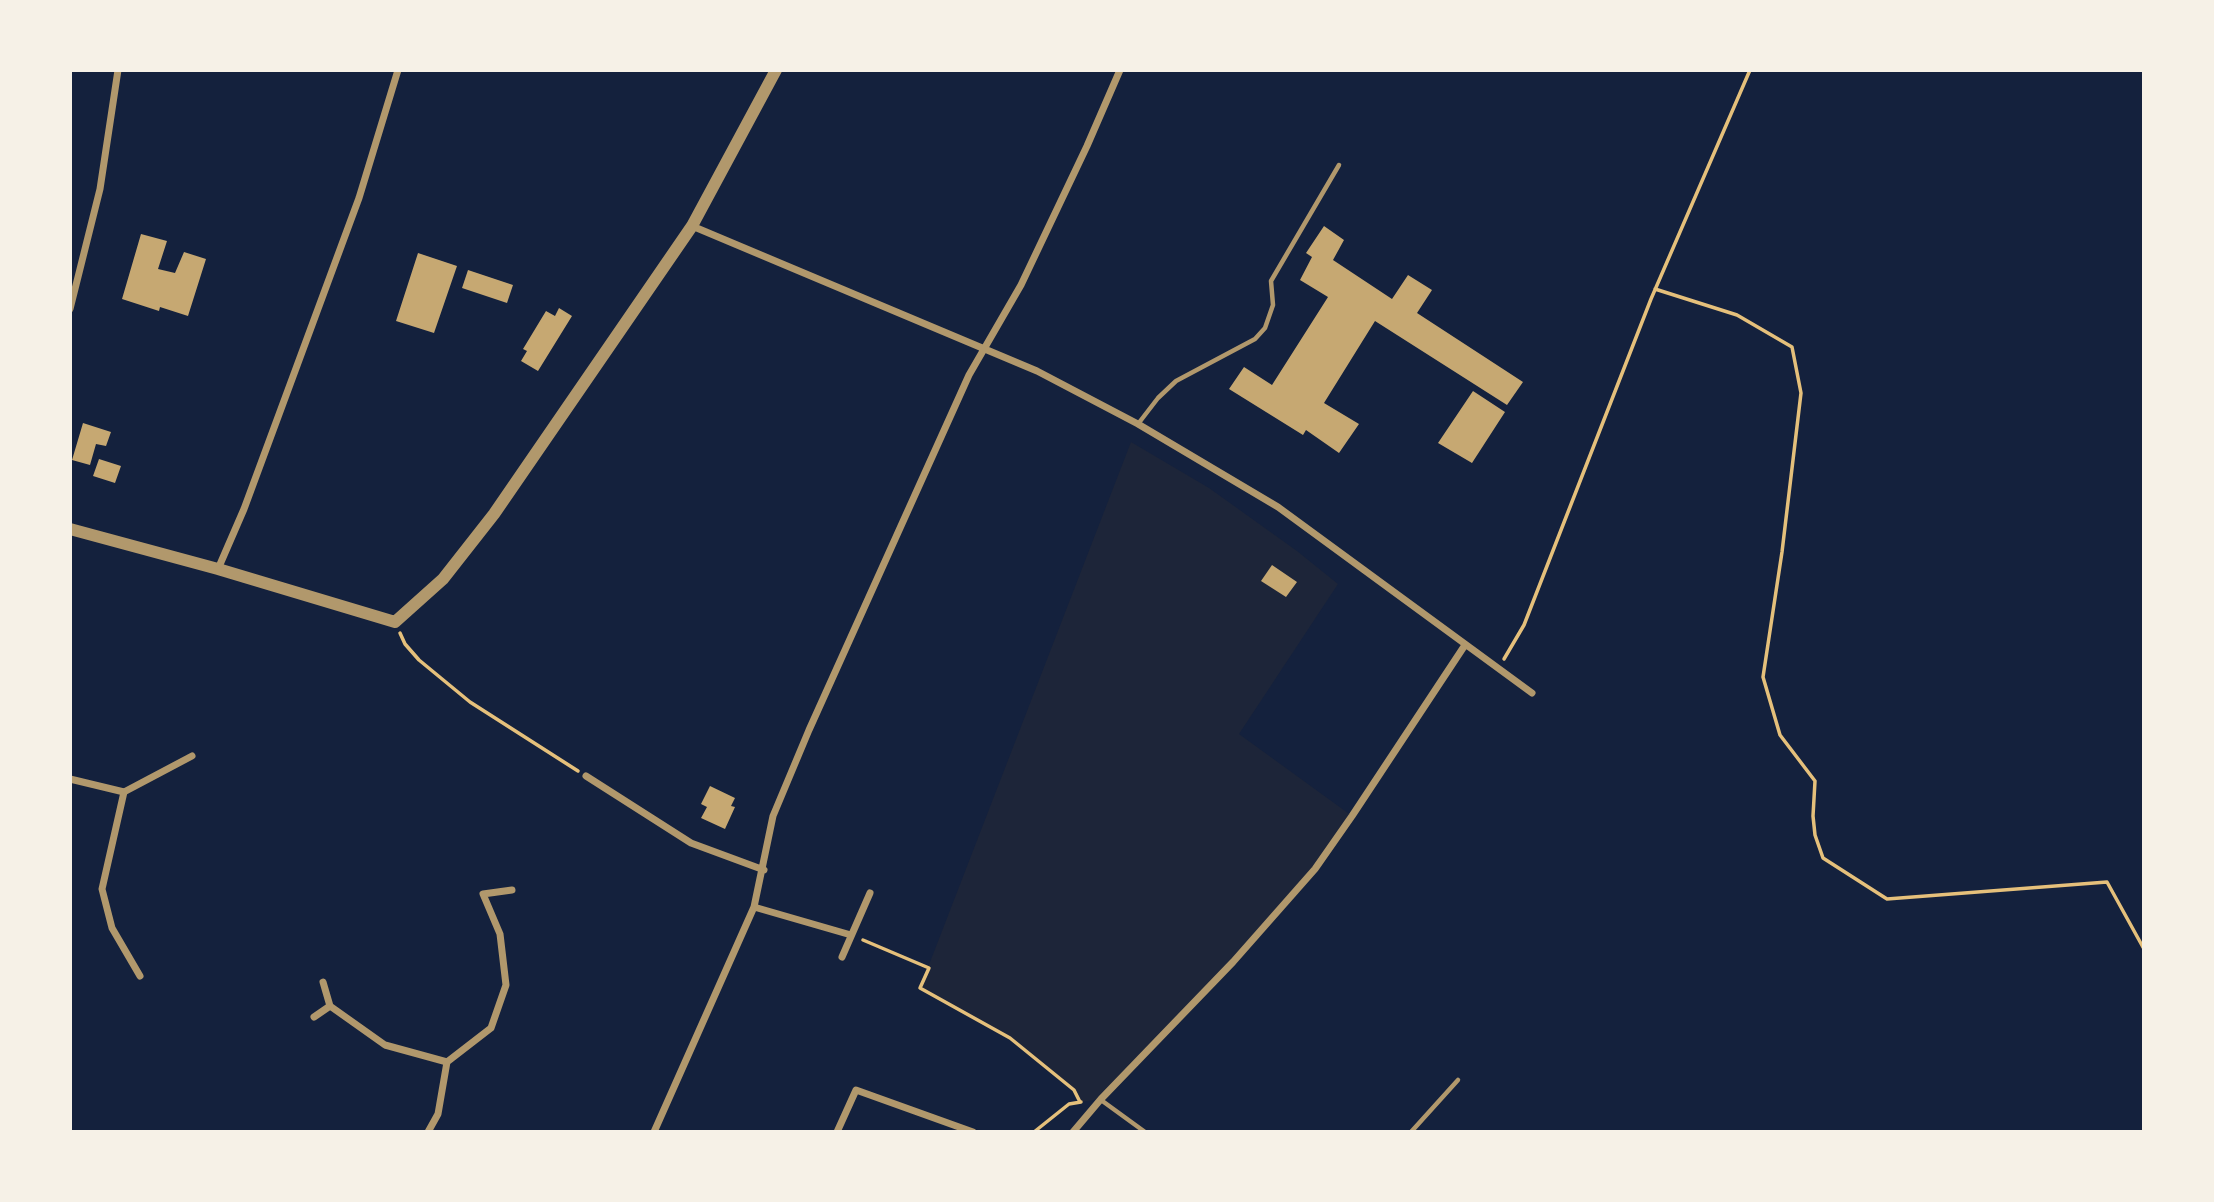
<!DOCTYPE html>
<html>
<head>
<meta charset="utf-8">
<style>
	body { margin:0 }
	#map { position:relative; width:2214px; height:1202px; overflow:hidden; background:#14213d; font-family:Ubuntu,sans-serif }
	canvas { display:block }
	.frame { position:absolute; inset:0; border:72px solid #f6f1e7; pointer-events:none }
</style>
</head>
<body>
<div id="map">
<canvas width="2214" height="1202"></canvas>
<div class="frame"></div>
</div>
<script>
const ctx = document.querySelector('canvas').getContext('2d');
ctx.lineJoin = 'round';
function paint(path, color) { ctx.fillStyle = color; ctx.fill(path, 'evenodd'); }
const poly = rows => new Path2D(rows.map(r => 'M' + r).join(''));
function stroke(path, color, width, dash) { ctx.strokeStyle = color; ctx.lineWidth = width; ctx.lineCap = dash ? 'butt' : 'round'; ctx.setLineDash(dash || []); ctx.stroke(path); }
const green = poly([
	[1131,442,1209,488,1297,551,1338,584,1239,734,1352,816,1315,869,1233,962,1101,1099,1080,1102,1074,1090,1010,1038,920,988]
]);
const building = poly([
	[1324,226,1344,240,1333,260,1392,299,1408,275,1432,290,1417,313,1523,382,1507,405,1375,321,1324,403,1359,424,1339,453,1306,430,1303,435,1229,389,1244,367,1272,385,1328,297,1300,280,1312,257,1306,253],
	[141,234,167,241,158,269,175,273,184,252,206,259,188,316,160,307,159,311,122,299],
	[418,253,457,266,434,333,396,321],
	[468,270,513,285,507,303,462,288],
	[559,308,572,316,538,371,521,361,527,351,523,349,546,311,555,316],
	[1473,391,1505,412,1472,463,1438,443],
	[83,423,111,432,106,446,96,444,90,465,72,460],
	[99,459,121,466,115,483,93,476],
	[1272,565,1297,582,1286,597,1261,581],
	[710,786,735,798,731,806,735,807,725,829,701,818,707,807,701,804]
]);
const path = poly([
	[1655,289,1737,315,1792,347,1801,393,1782,552,1763,677,1780,735,1815,781,1813,816,1815,835,1823,858,1887,899,2107,882,2144,949],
	[400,633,405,644,419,660,470,702,578,771],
	[1504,659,1524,625,1651,299,1750,70],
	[863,940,929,968,920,988,1010,1038,1074,1090,1080,1102],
	[1034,1132,1069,1104,1081,1102]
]);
const service = poly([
	[1138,424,1158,398,1176,381,1255,339,1265,328,1273,305,1271,281,1339,165],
	[1101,1100,1145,1132],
	[1411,1132,1458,1080]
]);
const minor = poly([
	[692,226,1037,371,1138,424,1278,507,1532,693],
	[70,309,100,189,118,70],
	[218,569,244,509,359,198,398,70],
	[586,776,691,843,764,870],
	[70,779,124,792,192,756],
	[124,792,102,889,112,928,140,976],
	[754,907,851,935],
	[842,957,870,893],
	[323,982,330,1006,385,1045,447,1062,491,1028,506,985,500,934,483,894,512,890],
	[314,1017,330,1006],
	[428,1132,438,1114,447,1062],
	[654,1132,754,907,773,816,809,730,969,375,1021,285,1087,146,1120,70],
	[837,1132,856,1090,973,1132],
	[1073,1132,1101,1099,1233,962,1315,869,1352,816,1465,645]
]);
const tertiary = poly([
	[70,529,218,569,395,622,443,579,494,514,692,226,776,70]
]);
paint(green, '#1d2539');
paint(building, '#c6a872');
stroke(path, '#e5c07b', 3.5);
stroke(service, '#b1986c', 4.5);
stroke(minor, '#b1986c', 7);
stroke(tertiary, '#b1986c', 12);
</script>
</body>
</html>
